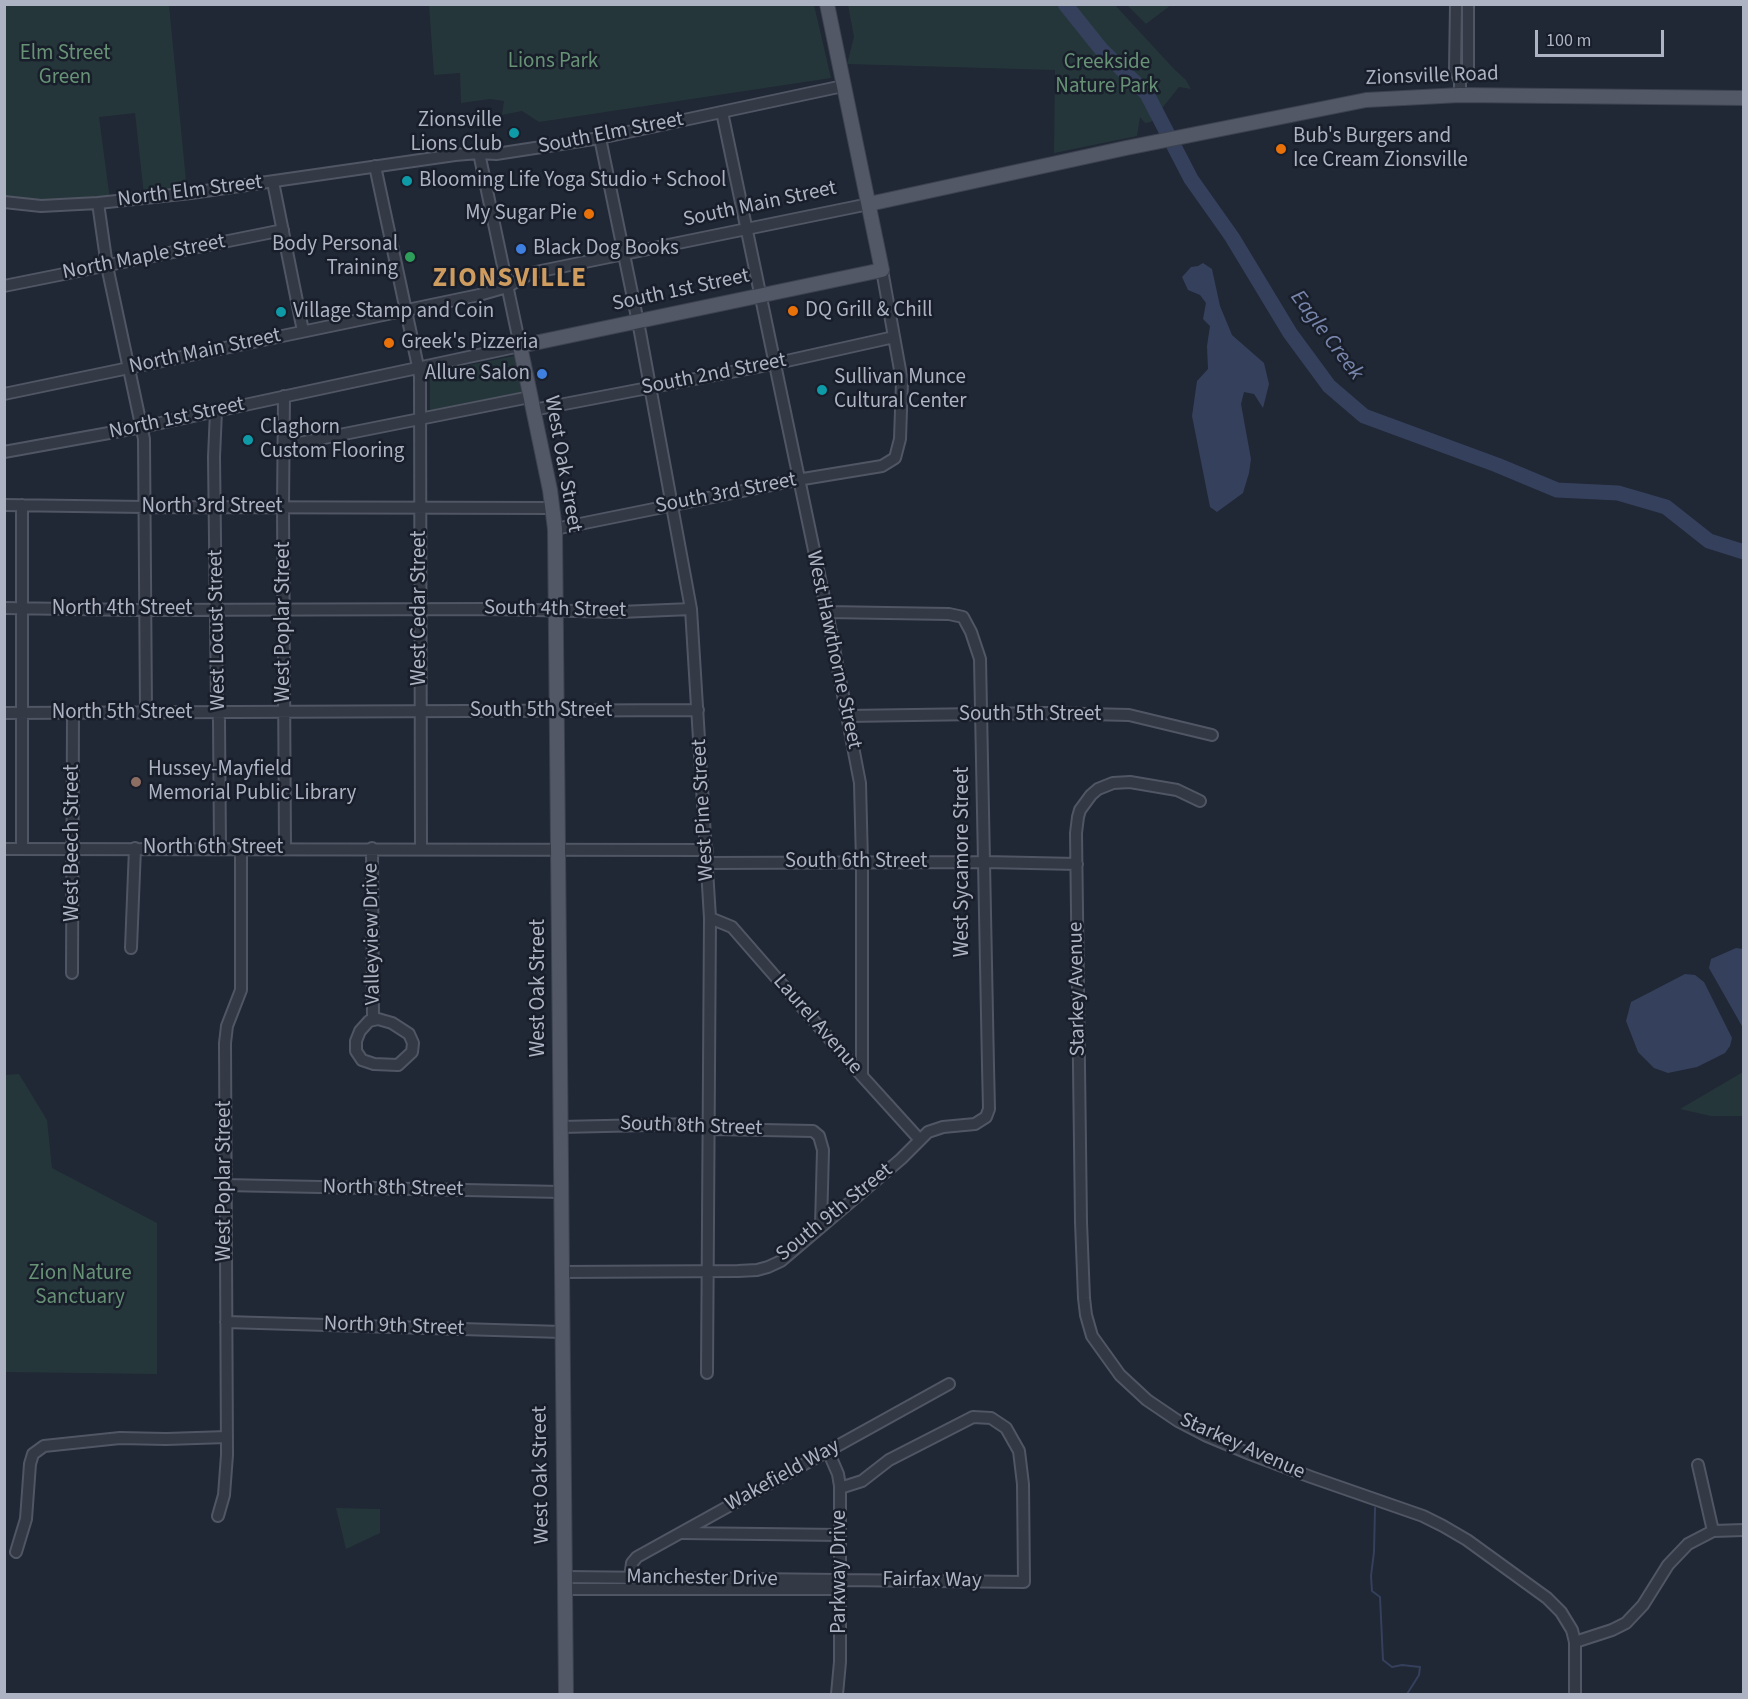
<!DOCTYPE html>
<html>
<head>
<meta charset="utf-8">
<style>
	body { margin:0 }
	#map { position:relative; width:1748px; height:1699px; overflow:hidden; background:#202735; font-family:"Source Sans 3",sans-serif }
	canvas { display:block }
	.frame { position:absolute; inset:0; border:6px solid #aeb3c3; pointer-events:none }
	.scale { position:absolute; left:1535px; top:30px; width:129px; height:27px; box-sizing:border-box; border:3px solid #aeb3c3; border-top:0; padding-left:8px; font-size:18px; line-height:21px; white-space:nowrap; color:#aeb3c3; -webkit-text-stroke:4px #191e2b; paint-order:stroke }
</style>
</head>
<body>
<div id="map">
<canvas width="1748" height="1699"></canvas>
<div class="frame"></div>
<div class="scale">100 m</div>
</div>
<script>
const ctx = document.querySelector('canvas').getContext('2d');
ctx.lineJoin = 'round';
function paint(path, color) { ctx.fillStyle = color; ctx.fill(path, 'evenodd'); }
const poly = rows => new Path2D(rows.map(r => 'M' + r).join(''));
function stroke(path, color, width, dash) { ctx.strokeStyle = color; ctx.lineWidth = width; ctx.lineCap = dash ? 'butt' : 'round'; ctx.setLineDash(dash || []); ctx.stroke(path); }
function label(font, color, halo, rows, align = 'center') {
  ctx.font = font + ' "Source Sans 3",sans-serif'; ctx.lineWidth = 5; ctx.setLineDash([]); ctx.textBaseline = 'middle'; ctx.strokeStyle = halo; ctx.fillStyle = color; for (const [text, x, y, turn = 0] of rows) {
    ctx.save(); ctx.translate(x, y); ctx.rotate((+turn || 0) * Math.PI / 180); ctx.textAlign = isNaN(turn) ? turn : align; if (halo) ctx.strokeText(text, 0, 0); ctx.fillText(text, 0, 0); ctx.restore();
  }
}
const green = poly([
	[4,5,169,5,187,191,144,195,135,113,99,117,110,200,60,204,5,198],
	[429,5,814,5,831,78,539,122,522,111,502,115,504,101,490,99,461,103,460,73,434,75],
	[848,5,1115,5,1174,69,1186,80,1191,89,1179,87,1151,122,1145,123,1140,117,1137,136,1054,153,1055,70,847,64,854,37],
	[1127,5,1171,5,1146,24],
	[514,356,522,392,430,410,430,373],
	[1743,1072,1743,1116,1711,1116,1680,1109],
	[19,1074,47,1120,52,1168,157,1223,157,1374,5,1372,5,1075],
	[336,1508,380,1509,380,1533,346,1549]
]);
const water = poly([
	[1203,263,1212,269,1220,306,1232,335,1264,363,1269,384,1263,408,1254,394,1244,392,1241,404,1251,459,1249,473,1243,493,1217,512,1210,507,1192,416,1197,381,1208,369,1207,346,1210,326,1203,319,1206,303,1200,295,1188,290,1182,277,1191,267,1198,266],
	[1736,948,1743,949,1743,1028,1709,968,1711,959],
	[1685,974,1695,975,1704,982,1732,1038,1730,1046,1725,1053,1697,1067,1668,1073,1654,1068,1638,1052,1626,1021,1631,1002]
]);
const stream = poly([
	[1375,1508,1374,1552,1371,1576,1372,1591,1380,1597,1383,1660,1392,1667,1402,1665,1420,1667,1419,1675,1407,1694]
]);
const river = poly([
	[1065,4,1101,49,1147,94,1191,179,1232,237,1290,333,1329,386,1364,416,1497,465,1557,490,1618,493,1666,507,1709,541,1744,552]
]);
const minor = poly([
	[1456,4,1455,69,1460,81,1460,95],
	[1460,81,1468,71,1468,4],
	[722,112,827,612,860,783,862,862,862,1076],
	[600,138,640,332,691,609,710,918,707,1373],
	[375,166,420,376,421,848],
	[273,182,303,331],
	[4,202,41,206,98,203,191,193,455,155,479,153,496,154,600,138,843,86],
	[98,203,107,266,144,439,146,713],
	[4,286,283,230],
	[4,394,479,295,507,287,531,273,869,204],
	[284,396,283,508,285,848],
	[533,410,773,364,894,337],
	[216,411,214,457,217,705,219,720,220,849],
	[284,446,530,397],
	[4,452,142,427,520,346,479,153],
	[4,505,145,507,552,508],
	[22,505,22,849],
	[555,529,797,480,882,466,895,458,900,439,902,381,882,270],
	[4,608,134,610,490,609,620,612,691,609],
	[4,713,698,710],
	[847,716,1046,713,1129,715,1212,735],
	[1200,801,1177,790,1130,782,1113,783,1098,789,1091,795,1080,810,1078,817,1076,833,1081,1222,1084,1298,1086,1315,1092,1336,1120,1375,1147,1400,1178,1421,1207,1436,1250,1454,1311,1477,1423,1516,1443,1526,1467,1540,1547,1598,1561,1612,1572,1630,1575,1642,1575,1694],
	[372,848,373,1020],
	[4,849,707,850],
	[707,863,986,862,1077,864],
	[710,918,732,927,862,1076,920,1140],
	[131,948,135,848],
	[72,973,73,713],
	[378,1019,392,1023,409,1034,413,1043,412,1052,398,1065,374,1064,362,1060,356,1051,356,1041,360,1031,369,1021,378,1019],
	[560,1127,695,1124,712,1129,813,1131,819,1136,823,1150,821,1226],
	[224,1185,561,1192],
	[562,1272,738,1271,757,1270,768,1267,781,1261,901,1159,928,1132,943,1127,975,1124,986,1117,989,1109,988,1066,980,659,971,632,963,617,949,614,827,612],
	[226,1322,562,1332],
	[828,1451,838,1474,840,1486,840,1662,837,1694],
	[1698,1465,1713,1531],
	[218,1516,224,1495,227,1455,225,1043,227,1026,241,990,241,848],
	[682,1533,840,1535],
	[16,1552,26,1519,30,1464,33,1454,44,1446,120,1438,166,1439,227,1437],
	[565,1577,1024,1582,1023,1484,1019,1451,1006,1428,991,1418,973,1417,889,1460,862,1481,840,1488],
	[630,1578,632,1563,637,1557,949,1384],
	[565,1589,840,1589],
	[1575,1642,1612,1630,1626,1623,1643,1605,1668,1565,1688,1544,1713,1531,1744,1530]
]);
const major = poly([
	[869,204,1126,148,1366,100,1460,95,1744,98],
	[566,1694,555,529,550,490,520,346,882,270,827,4]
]);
const markers = [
	[514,133,6,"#0f9aa8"],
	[1281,149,6,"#e8710a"],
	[407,181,6,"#0f9aa8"],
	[589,214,6,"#e8710a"],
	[521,249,6,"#3f7fe0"],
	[410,257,6,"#2e9e5b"],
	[793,311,6,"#e8710a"],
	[281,312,6,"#0f9aa8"],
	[389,343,6,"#e8710a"],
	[542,374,6,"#3f7fe0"],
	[822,390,6,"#0f9aa8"],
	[248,440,6,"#0f9aa8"],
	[136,782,6,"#8d6e63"]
];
const parkNames = [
	["Elm Street",65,54],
	["Green",65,78],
	["Lions Park",553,62],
	["Creekside",1107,63],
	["Nature Park",1107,87],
	["Zion Nature",80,1274],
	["Sanctuary",80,1298]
];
const streetNames = [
	["Zionsville Road",1432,77,-2],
	["South Elm Street",611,134,-11],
	["North Elm Street",190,192,-7],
	["South Main Street",760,205,-12],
	["North Maple Street",144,258,-11],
	["South 1st Street",681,291,-12],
	["North Main Street",205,352,-12],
	["South 2nd Street",714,375,-11],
	["North 1st Street",177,419,-12],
	["West Oak Street",562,464,80],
	["South 3rd Street",726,494,-11],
	["North 3rd Street",212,507],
	["West Cedar Street",420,608,-90],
	["North 4th Street",122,609],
	["South 4th Street",555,610,1],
	["West Poplar Street",284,622,-90],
	["West Locust Street",218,630,-91],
	["West Hawthorne Street",833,650,78],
	["South 5th Street",541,711],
	["North 5th Street",122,713],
	["South 5th Street",1030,715],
	["West Pine Street",704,810,-93],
	["West Beech Street",73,843,-90],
	["North 6th Street",213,848],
	["South 6th Street",856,862],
	["West Sycamore Street",963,862,-90],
	["Valleyview Drive",373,934,-91],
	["West Oak Street",539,988,-90],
	["Starkey Avenue",1078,989,-91],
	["Laurel Avenue",817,1025,49],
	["South 8th Street",691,1127,2],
	["West Poplar Street",225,1181,-90],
	["North 8th Street",393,1189,1],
	["South 9th Street",835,1213,-39],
	["North 9th Street",394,1327,2],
	["Starkey Avenue",1242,1447,24],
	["West Oak Street",542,1475,-91],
	["Wakefield Way",783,1476,-29],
	["Parkway Drive",840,1572,-90],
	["Manchester Drive",702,1579,1],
	["Fairfax Way",932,1581,1]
];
const poiNames = [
	["Zionsville",502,121,"right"],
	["Lions Club",502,145,"right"],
	["Bub's Burgers and",1293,137],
	["Ice Cream Zionsville",1293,161],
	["Blooming Life Yoga Studio + School",419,181],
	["My Sugar Pie",577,214,"right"],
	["Body Personal",398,245,"right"],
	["Training",398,269,"right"],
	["Black Dog Books",533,249],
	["DQ Grill & Chill",805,311],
	["Village Stamp and Coin",293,312],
	["Greek's Pizzeria",401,343],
	["Allure Salon",530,374,"right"],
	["Sullivan Munce",834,378],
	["Cultural Center",834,402],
	["Claghorn",260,428],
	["Custom Flooring",260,452],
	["Hussey-Mayfield",148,770],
	["Memorial Public Library",148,794]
];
const waterNames = [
	["Eagle Creek",1326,336,53]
];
const districtNames = [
	["ZIONSVILLE",510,280]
];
paint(green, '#25363a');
paint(water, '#35405c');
stroke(stream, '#35405c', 2);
stroke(river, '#35405c', 15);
stroke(minor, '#515664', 14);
stroke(major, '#3d4250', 16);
stroke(minor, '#343946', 10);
stroke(major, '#525866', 14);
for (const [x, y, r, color] of markers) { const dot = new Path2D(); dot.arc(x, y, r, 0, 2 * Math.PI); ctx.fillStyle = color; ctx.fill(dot); stroke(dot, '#191e2b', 2); }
label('21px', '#679276', '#191e2b', parkNames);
label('21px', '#aeb3c3', '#191e2b', streetNames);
label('21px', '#aeb3c3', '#191e2b', poiNames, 'left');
label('italic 22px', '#7786aa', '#191e2b', waterNames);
ctx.letterSpacing = '1.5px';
label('bold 27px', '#ce9c5e', '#191e2b', districtNames);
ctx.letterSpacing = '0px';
</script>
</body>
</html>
